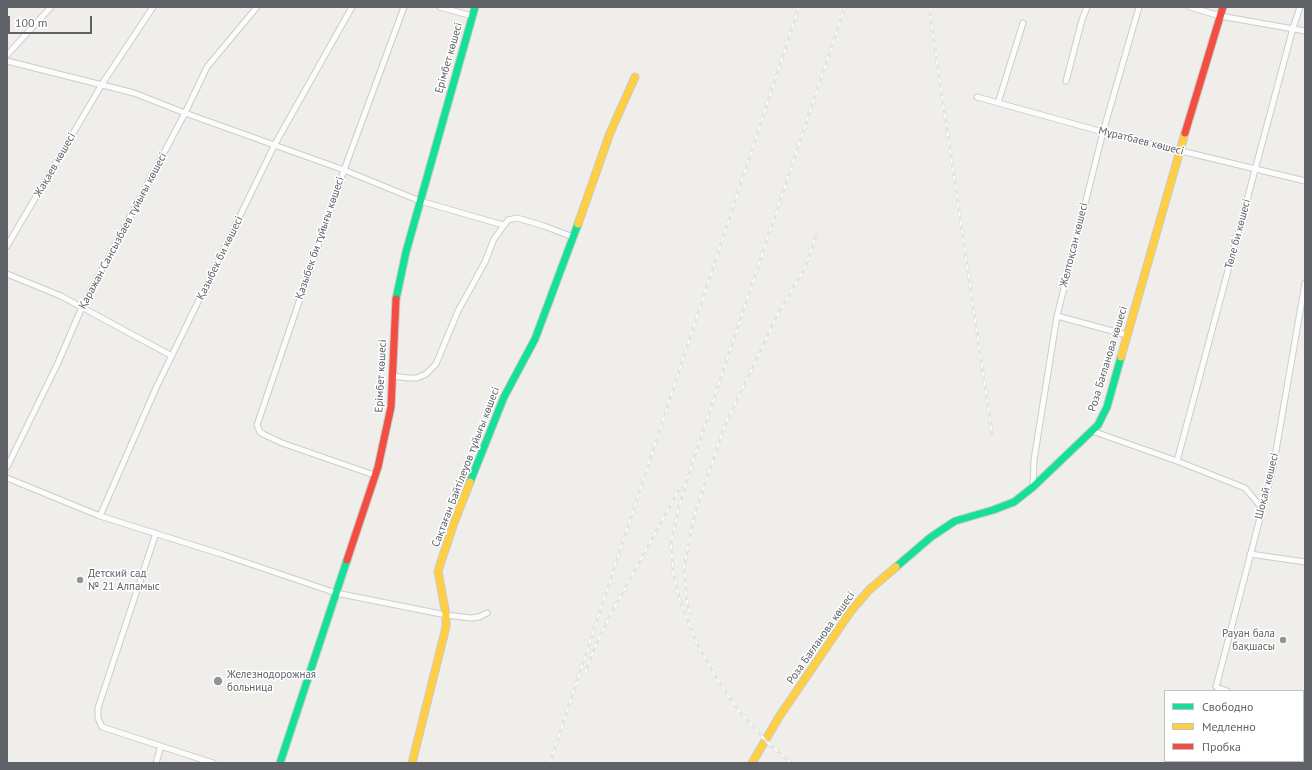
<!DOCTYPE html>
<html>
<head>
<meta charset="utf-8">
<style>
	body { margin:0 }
	#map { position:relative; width:1312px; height:770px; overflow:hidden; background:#efeeea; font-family:"PT Sans",sans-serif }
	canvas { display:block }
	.frame { position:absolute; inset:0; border:8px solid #5f6368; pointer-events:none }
	.legend { position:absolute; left:1164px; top:690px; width:140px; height:72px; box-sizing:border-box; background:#fff; border:1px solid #bfc1c3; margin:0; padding:5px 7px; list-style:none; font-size:12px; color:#5f6368 }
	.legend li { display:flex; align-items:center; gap:8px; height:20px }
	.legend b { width:20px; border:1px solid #bfc1c3 }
	.scale { position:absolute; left:8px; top:16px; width:84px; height:18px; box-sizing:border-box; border:2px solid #5f6368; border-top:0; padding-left:5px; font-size:12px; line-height:14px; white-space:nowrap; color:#5f6368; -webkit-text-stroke:3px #fff; paint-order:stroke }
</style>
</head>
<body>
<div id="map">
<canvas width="1312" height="770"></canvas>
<div class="frame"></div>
<ul class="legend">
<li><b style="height:5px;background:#16e098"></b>Свободно</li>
<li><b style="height:5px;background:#ffcf43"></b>Медленно</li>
<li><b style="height:5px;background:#f24e42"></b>Пробка</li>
</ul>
<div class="scale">100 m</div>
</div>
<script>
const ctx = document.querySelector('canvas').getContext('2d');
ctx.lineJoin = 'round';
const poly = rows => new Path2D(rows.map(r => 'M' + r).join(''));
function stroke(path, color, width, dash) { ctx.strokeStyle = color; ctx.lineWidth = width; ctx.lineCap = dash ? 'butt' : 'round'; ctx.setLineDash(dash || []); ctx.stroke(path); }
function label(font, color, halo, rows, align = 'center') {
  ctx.font = font + ' "PT Sans",sans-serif'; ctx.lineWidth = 3; ctx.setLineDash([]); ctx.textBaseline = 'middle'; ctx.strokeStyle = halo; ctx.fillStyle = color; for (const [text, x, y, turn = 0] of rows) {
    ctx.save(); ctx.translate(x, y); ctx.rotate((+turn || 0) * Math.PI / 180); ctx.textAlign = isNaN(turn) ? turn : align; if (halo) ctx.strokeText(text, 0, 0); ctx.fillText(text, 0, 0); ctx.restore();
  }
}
const street = poly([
	[440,7,472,16],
	[1190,7,1220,16,1305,31],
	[7,55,51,7],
	[7,61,134,93,185,113,344,170,420,201,503,225],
	[1066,81,1082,20,1087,7],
	[977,97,1103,132,1305,181],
	[998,103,1023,23],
	[7,246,102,84,153,7],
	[7,274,61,296,172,356],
	[1057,316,1127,335],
	[393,376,408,378,417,378,426,374,436,364,458,311,485,262,494,239,508,220,517,218,544,226,573,237],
	[1092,431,1177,461,1245,488,1262,508],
	[1177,461,1293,28,1300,7],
	[7,467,57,365,82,307,185,113,207,67,257,7],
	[374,475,282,443,265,435,260,432,257,425,344,170,404,7],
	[7,478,100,516,221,554,336,593,446,615,471,618,479,617,487,613],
	[1033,487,1034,460,1057,316,1103,132,1139,7],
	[100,516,156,388,275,144,352,7],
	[156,533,98,708,98,718,102,727,213,763],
	[1250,554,1305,562],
	[1227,691,1216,687,1273,468,1305,283],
	[1303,718,1305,718],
	[156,763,161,746]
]);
const fast = poly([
	[396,299,406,252,475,7],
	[470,482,504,397,535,339,578,224],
	[896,567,931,537,955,521,993,510,1014,502,1033,487,1098,425,1107,407,1121,357],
	[280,763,347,560]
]);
const slow = poly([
	[578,224,610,133,635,77],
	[1121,357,1185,133],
	[412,763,446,627,446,615,438,571,454,523,470,482],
	[752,763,779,717,851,611,869,590,896,567]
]);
const jam = poly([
	[1185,133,1223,7],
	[347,560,378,467,391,407,396,299]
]);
const rail = poly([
	[931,7,930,14,992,434],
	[690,613,687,602,684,567,695,513,725,425,778,314,805,268,816,236],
	[585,673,594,649,612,612,680,488],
	[550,763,799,7],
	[791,763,766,741,739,711,717,679,697,644,680,601,673,572,671,542,679,507,691,467,845,7]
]);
const markers = [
	[80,580,4,"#919496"],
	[1283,640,4,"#919496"],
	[218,681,5,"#919496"]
];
const streetNames = [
	["Ерімбет көшесі",449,58,-74],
	["Мұратбаев көшесі",1141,141,14],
	["Жақаев көшесі",55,165,-60],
	["Қаражан Сансызбаев тұйығы көшесі",123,231,-62],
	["Төле би көшесі",1238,234,-75],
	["Қазыбек би тұйығы көшесі",320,238,-71],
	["Желтоқсан көшесі",1074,245,-76],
	["Қазыбек би көшесі",220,258,-64],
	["Роза Бағланова көшесі",1108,359,-73],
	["Ерімбет көшесі",381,376,-87],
	["Сақтаған Байтілеуов тұйығы көшесі",466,467,-69],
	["Шоқай көшесі",1267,486,-76],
	["Роза Бағланова көшесі",821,638,-55]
];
const poiNames = [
	["Детский сад",88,574],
	["№ 21 Алпамыс",88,587],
	["Рауан бала",1275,634,"right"],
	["бақшасы",1275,647,"right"],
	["Железнодорожная",227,675],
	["больница",227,688]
];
stroke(street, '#cbcccc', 7);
stroke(fast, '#cacacb', 9);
stroke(slow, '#cacacb', 9);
stroke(jam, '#cacacb', 9);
stroke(street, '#fdfcfc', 5);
stroke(fast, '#16e098', 7);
stroke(slow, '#ffcf43', 7);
stroke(jam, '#f24e42', 7);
stroke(rail, '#e4e4e4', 3);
stroke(rail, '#fff', 1.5, [4.5]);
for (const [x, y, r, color] of markers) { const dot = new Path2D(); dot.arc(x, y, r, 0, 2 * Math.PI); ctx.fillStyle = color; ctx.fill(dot); stroke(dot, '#fff', 1.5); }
label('11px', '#5f6368', '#fff', streetNames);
label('11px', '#5f6368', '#fff', poiNames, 'left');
</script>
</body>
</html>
